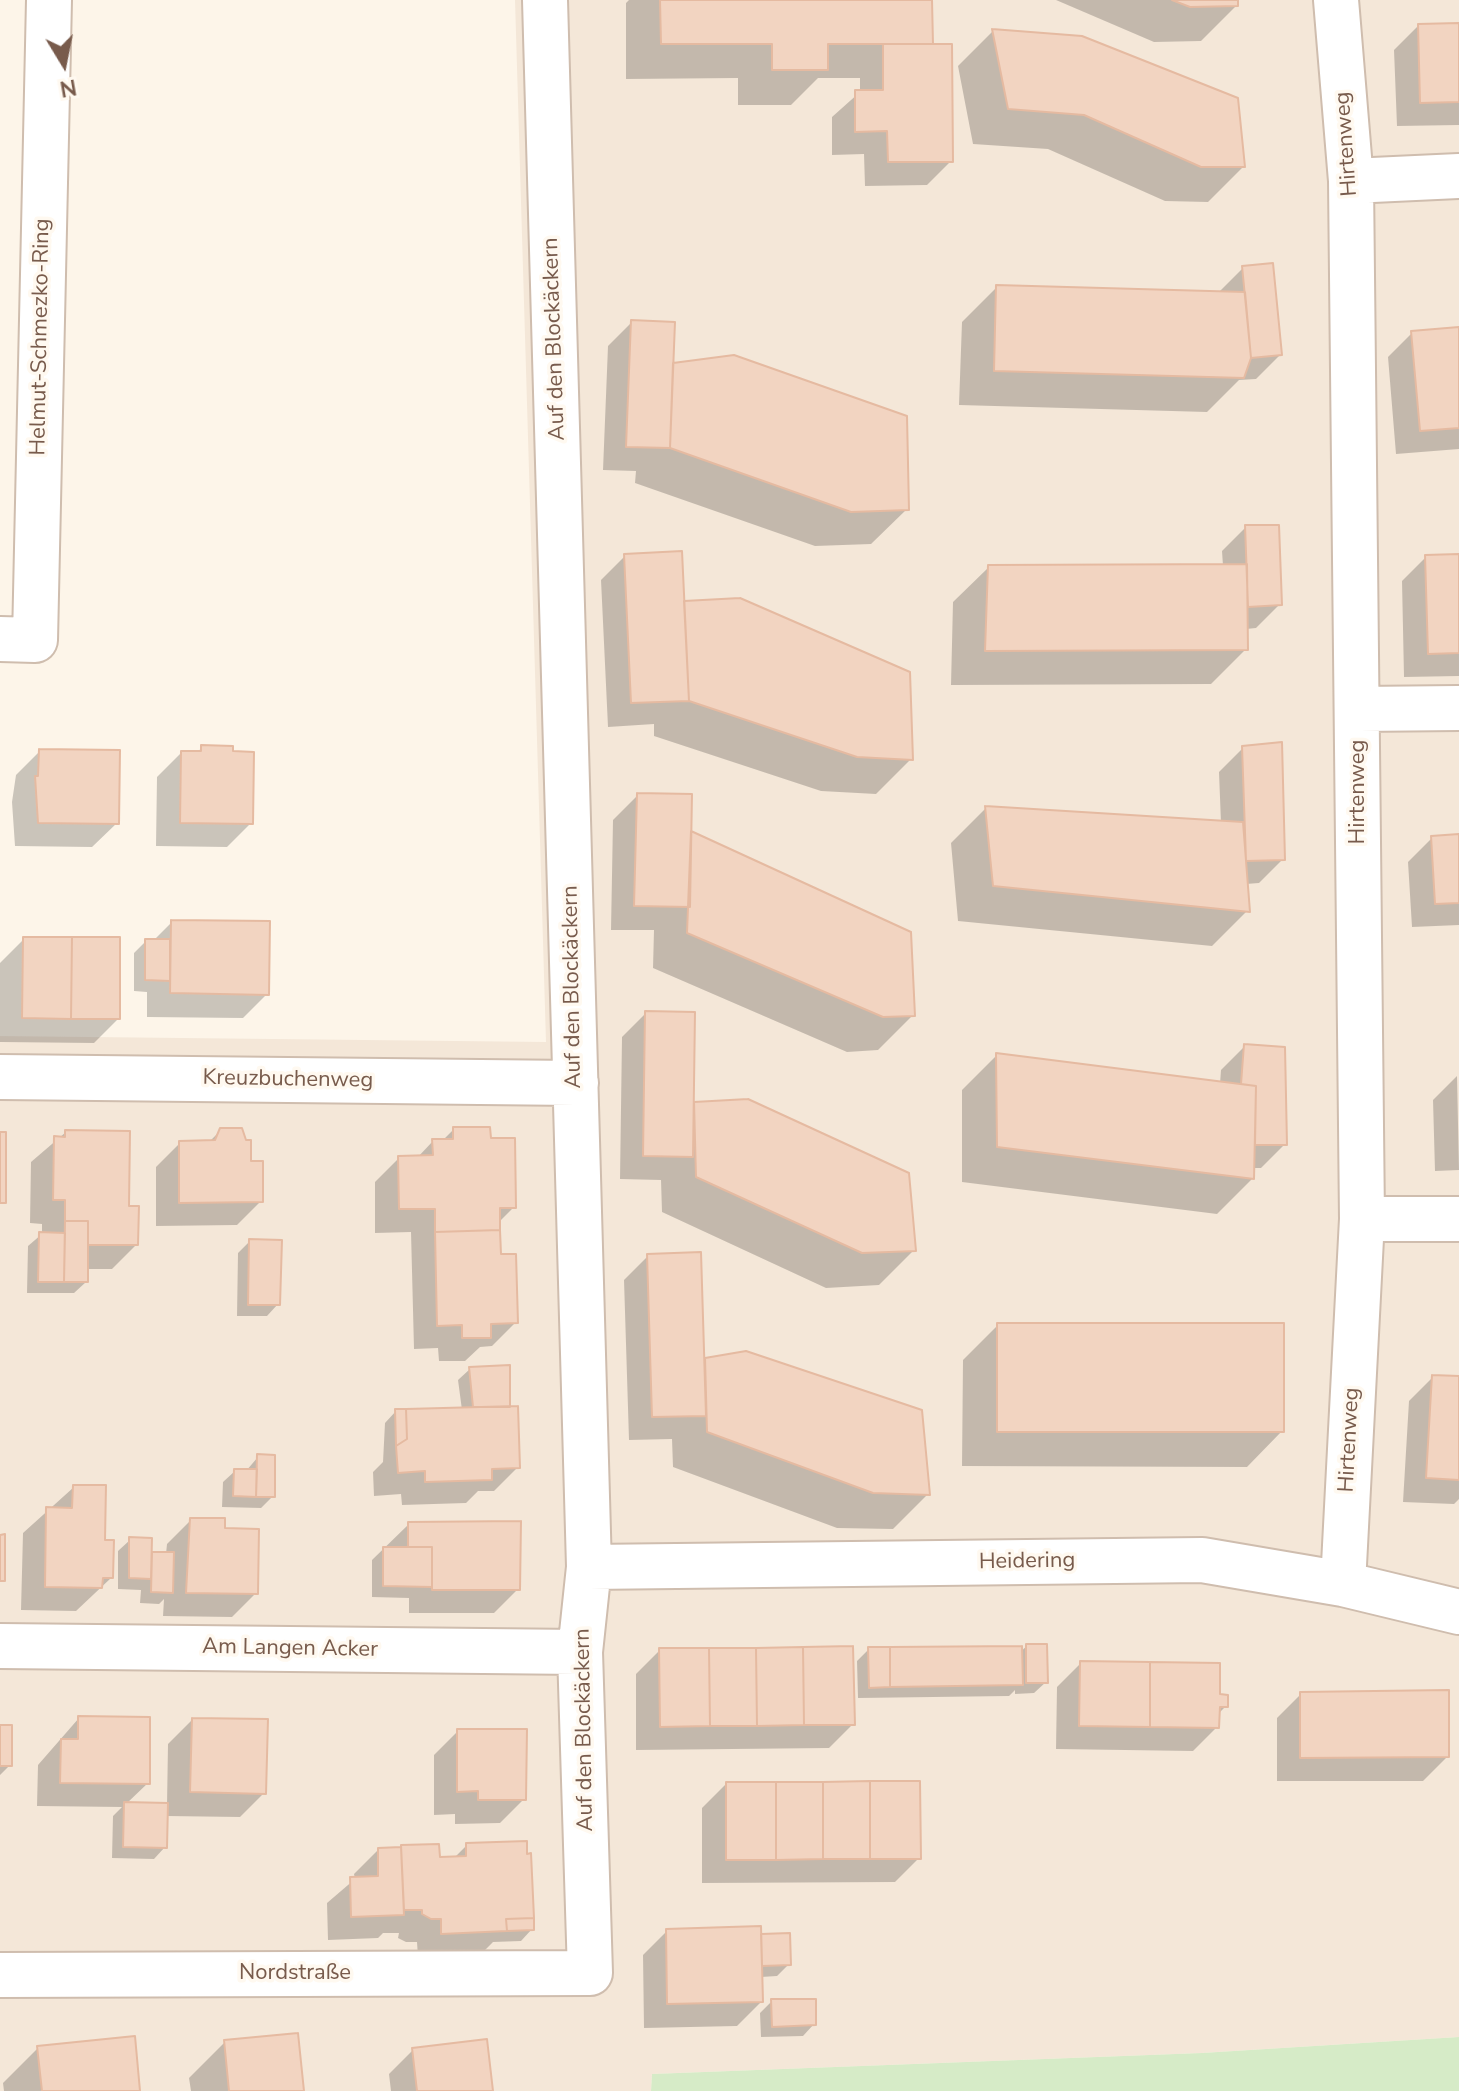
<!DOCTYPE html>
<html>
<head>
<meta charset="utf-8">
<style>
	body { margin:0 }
	#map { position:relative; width:1459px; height:2091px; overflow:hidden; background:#fdf5e9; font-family:"Nunito Sans",sans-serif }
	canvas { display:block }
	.north { position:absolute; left:24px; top:24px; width:80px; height:80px; -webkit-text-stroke:6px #fff9f0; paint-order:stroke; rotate:170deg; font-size:22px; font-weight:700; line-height:32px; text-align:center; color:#785b4c }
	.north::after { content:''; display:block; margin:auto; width:28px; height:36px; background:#785b4c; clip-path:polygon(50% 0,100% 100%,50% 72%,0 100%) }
</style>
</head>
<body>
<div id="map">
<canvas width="1459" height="2091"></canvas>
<div class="north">N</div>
</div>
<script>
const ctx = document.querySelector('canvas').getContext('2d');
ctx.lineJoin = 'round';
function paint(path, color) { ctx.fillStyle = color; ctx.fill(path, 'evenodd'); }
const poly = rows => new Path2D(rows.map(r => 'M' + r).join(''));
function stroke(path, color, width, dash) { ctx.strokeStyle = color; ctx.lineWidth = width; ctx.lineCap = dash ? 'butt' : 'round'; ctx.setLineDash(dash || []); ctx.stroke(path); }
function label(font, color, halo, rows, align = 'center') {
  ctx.font = font + ' "Nunito Sans",sans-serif'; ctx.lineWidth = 7; ctx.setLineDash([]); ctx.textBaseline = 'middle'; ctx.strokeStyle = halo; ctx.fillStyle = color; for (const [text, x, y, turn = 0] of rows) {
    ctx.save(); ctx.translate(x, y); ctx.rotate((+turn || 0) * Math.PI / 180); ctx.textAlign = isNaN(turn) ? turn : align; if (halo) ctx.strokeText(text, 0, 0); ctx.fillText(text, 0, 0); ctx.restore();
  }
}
const residential = poly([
	[515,0,1459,0,1459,2037,1202,2053,652,2074,651,2091,0,2091,0,1036,546,1042]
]);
const green = poly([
	[1459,2037,1459,2091,651,2091,652,2074,1202,2053]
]);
const shadow = poly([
	[629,0,930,0,931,43,951,161,927,185,865,186,864,154,832,155,832,117,860,92,860,78,818,78,791,105,738,105,738,78,626,79,626,3],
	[1056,0,1236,0,1236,6,1201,41,1154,42],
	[1459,25,1459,125,1397,126,1394,50,1418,26],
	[993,31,1243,167,1208,202,1165,201,1048,149,973,144,958,66],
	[1243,268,1280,355,1256,379,1239,380,1207,412,959,405,962,322,997,287,1218,293],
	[632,322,671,366,907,509,871,544,815,546,635,483,636,471,603,470,608,346],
	[1459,329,1459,449,1396,454,1388,357,1412,333],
	[1246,527,1280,604,1256,628,1246,629,1246,649,1211,684,951,685,953,602,989,567,1223,566,1222,551],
	[625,556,682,603,911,759,876,794,821,791,654,736,654,724,608,727,601,580],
	[1459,556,1459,676,1404,677,1402,581,1426,557],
	[202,747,251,823,227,847,156,846,157,777,181,753,197,753],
	[1243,748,1283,859,1259,883,1246,884,1247,911,1212,946,958,921,951,843,986,808,1221,823,1219,772],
	[40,751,117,823,92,847,15,846,12,802,16,775],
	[638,795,689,836,913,1015,878,1050,847,1052,653,968,654,930,611,930,613,820],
	[1459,836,1459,925,1412,927,1408,862,1432,838],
	[172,922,267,994,243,1018,147,1017,147,992,134,991,134,953,146,941,153,941],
	[24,939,118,1019,94,1043,0,1042,0,963],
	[646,1013,692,1104,747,1101,914,1250,879,1285,826,1288,662,1212,661,1180,620,1179,622,1037],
	[1245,1046,1285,1144,1261,1168,1252,1168,1252,1179,1217,1214,962,1182,962,1090,997,1055,1220,1084,1221,1070],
	[1457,1076,1459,1170,1435,1171,1433,1100],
	[454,1129,489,1140,514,1207,498,1223,499,1256,516,1322,492,1346,480,1347,465,1361,439,1361,438,1348,414,1349,411,1232,375,1233,375,1182,399,1158,417,1158,433,1141,442,1141],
	[221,1130,249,1163,261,1201,237,1225,156,1226,156,1167,180,1143,209,1142],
	[66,1132,136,1245,112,1269,86,1269,86,1282,74,1293,27,1293,28,1246,42,1234,42,1224,30,1223,31,1162],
	[250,1241,278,1304,267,1316,237,1316,238,1253],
	[648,1256,703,1363,706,1360,928,1494,893,1529,837,1528,673,1467,672,1439,629,1440,624,1280],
	[998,1325,1282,1431,1247,1467,962,1466,963,1360],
	[470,1369,518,1467,494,1491,478,1491,466,1503,402,1505,401,1494,374,1496,373,1472,383,1462,385,1423,396,1411,462,1410,458,1380],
	[1433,1377,1459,1378,1459,1499,1454,1504,1403,1502,1409,1401],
	[258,1457,273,1496,261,1508,222,1507,223,1482,235,1471,246,1471],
	[74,1487,103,1542,111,1578,76,1611,21,1610,23,1533],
	[191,1520,222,1530,256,1593,232,1617,163,1616,164,1599,159,1604,140,1603,141,1590,118,1589,118,1551,130,1540,150,1554,166,1554,167,1544],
	[409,1524,518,1589,494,1613,409,1613,409,1598,372,1597,372,1560],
	[1027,1646,1046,1682,1034,1693,1015,1694,1015,1690,1009,1696,858,1698,857,1661,869,1649,1020,1652],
	[660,1650,853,1724,829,1748,636,1750,636,1674],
	[1081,1663,1218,1696,1226,1706,1217,1715,1217,1727,1193,1751,1056,1749,1057,1687],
	[1301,1694,1447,1757,1423,1781,1277,1781,1277,1718],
	[79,1718,148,1783,126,1804,167,1805,168,1744,192,1720,264,1793,240,1817,166,1816,165,1847,154,1859,112,1858,113,1816,122,1807,37,1806,38,1765],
	[0,1727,10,1765,0,1775],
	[458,1731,524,1799,500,1823,455,1824,455,1814,434,1815,434,1755],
	[726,1784,919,1858,895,1882,702,1883,702,1808],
	[467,1845,526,1856,532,1929,521,1941,493,1942,481,1954,418,1957,417,1942,406,1942,398,1938,399,1933,383,1933,378,1938,328,1940,327,1903,355,1879,354,1874,378,1850,437,1846,438,1860,453,1859],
	[667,1931,759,1939,789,1964,777,1976,761,1977,761,2002,737,2026,644,2028,643,1955],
	[772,2001,814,2024,803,2036,761,2037,760,2013],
	[225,2042,302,2091,191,2091,189,2078],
	[38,2048,138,2091,4,2091,3,2083],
	[413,2050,491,2091,391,2091,389,2074]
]);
const building = poly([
	[660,0,932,0,933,44,828,44,828,70,772,70,772,44,661,44,660,0],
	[1172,0,1238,0,1238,6,1190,7,1172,0],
	[1459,23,1459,102,1420,103,1418,24,1459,23],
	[992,29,1082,36,1238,98,1245,167,1201,167,1084,115,1008,109,992,29],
	[883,44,952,44,953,162,888,162,887,131,855,132,855,90,883,90,883,44],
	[1273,263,1282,355,1251,358,1242,266,1273,263],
	[996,285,1245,292,1251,358,1244,378,994,371,996,285],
	[631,320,675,322,670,448,626,447,631,320],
	[1459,327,1459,428,1420,431,1411,331,1459,327],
	[734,355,907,416,909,510,851,512,670,448,673,363,734,355],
	[1245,525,1279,525,1282,605,1248,607,1245,525],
	[682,551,689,701,631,703,624,554,682,551],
	[1459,554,1459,653,1428,654,1425,555,1459,554],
	[1247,564,1248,650,985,651,988,565,1247,564],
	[740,598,910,672,913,760,857,757,689,701,684,601,740,598],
	[1282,742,1285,860,1246,861,1242,746,1282,742],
	[201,745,233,746,233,751,254,752,253,824,180,823,181,751,201,751,201,745],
	[39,749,120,750,119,824,38,823,35,776,38,776,39,749],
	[637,793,692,794,690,907,634,906,637,793],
	[985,806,1243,822,1250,912,993,886,985,806],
	[691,831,911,932,915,1016,883,1017,687,933,691,831],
	[1459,834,1459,903,1435,904,1431,836,1459,834],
	[171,920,270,921,269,995,170,993,171,920],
	[23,937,72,937,71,1019,22,1018,23,937],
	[72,937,120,937,120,1019,71,1019,72,937],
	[145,939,170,939,170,981,145,980,145,939],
	[645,1011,695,1012,693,1157,643,1156,645,1011],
	[1244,1044,1285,1047,1287,1145,1255,1145,1256,1086,1241,1084,1244,1044],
	[996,1053,1256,1086,1254,1179,997,1147,996,1053],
	[748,1099,909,1173,916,1251,862,1253,696,1177,694,1102,748,1099],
	[453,1127,490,1127,491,1138,515,1138,516,1208,500,1208,500,1230,435,1232,435,1209,399,1209,398,1156,433,1155,432,1139,453,1139,453,1127],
	[220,1128,242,1128,246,1140,251,1140,251,1161,263,1161,263,1202,179,1203,179,1141,215,1140,220,1128],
	[65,1130,130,1131,129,1206,139,1206,138,1245,88,1245,88,1221,65,1221,65,1200,53,1200,54,1136,65,1137,65,1130],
	[0,1132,6,1132,6,1203,0,1203,0,1132],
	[65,1221,88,1221,88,1282,64,1282,65,1221],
	[500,1230,501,1254,516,1254,518,1323,491,1324,491,1338,462,1338,462,1325,437,1326,435,1232,500,1230],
	[39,1232,65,1233,64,1282,38,1282,39,1232],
	[249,1239,282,1240,280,1305,248,1305,249,1239],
	[701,1252,706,1416,652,1417,647,1254,701,1252],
	[997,1323,1284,1323,1284,1432,997,1432,997,1323],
	[746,1351,922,1410,930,1495,873,1493,707,1432,705,1358,746,1351],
	[510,1365,510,1407,473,1407,469,1367,510,1365],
	[1432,1375,1459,1376,1459,1480,1426,1478,1432,1375],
	[518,1406,520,1468,492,1469,492,1480,425,1482,425,1471,398,1473,396,1446,407,1439,406,1409,518,1406],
	[395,1409,406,1409,407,1439,396,1446,395,1409],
	[257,1454,275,1455,275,1497,256,1497,257,1454],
	[234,1469,257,1469,256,1497,233,1496,234,1469],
	[73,1485,106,1485,105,1540,114,1540,113,1578,103,1578,102,1588,45,1587,46,1507,72,1508,73,1485],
	[190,1518,225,1518,225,1528,259,1529,258,1594,186,1593,190,1518],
	[521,1521,520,1590,432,1590,432,1547,408,1547,408,1522,521,1521],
	[5,1534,5,1581,0,1581,0,1535,5,1534],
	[129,1537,152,1538,151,1579,129,1578,129,1537],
	[383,1547,432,1547,432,1587,383,1586,383,1547],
	[152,1552,174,1552,173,1593,151,1592,152,1552],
	[1026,1644,1047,1644,1048,1683,1026,1683,1026,1644],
	[853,1646,855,1725,804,1725,803,1647,853,1646],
	[1022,1646,1023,1685,890,1687,890,1647,1022,1646],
	[803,1647,804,1725,757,1726,756,1648,803,1647],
	[868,1647,890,1647,890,1687,869,1688,868,1647],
	[659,1648,709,1648,710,1726,660,1727,659,1648],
	[709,1648,756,1648,757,1726,710,1726,709,1648],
	[1080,1661,1150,1662,1150,1727,1079,1726,1080,1661],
	[1150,1662,1220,1663,1220,1694,1228,1695,1228,1707,1220,1707,1219,1728,1150,1727,1150,1662],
	[1449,1690,1449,1757,1300,1758,1300,1692,1449,1690],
	[78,1716,150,1717,150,1784,60,1783,61,1739,78,1739,78,1716],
	[192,1718,268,1719,266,1794,190,1792,192,1718],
	[0,1725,12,1725,12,1766,0,1766,0,1725],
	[457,1729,527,1729,526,1800,478,1800,478,1791,457,1792,457,1729],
	[870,1781,920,1781,921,1859,870,1859,870,1781],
	[870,1781,870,1859,823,1859,823,1782,870,1781],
	[726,1782,776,1782,776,1860,726,1860,726,1782],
	[776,1782,823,1782,823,1859,776,1860,776,1782],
	[124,1802,168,1803,167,1848,123,1847,124,1802],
	[527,1841,527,1854,531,1853,534,1918,506,1919,507,1931,441,1934,441,1919,431,1919,422,1914,422,1910,404,1910,401,1845,439,1844,440,1857,466,1856,466,1843,527,1841],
	[401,1847,404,1915,351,1917,350,1877,378,1876,378,1848,401,1847],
	[534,1918,534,1930,507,1931,506,1919,534,1918],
	[761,1926,763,2002,667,2004,666,1929,761,1926],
	[790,1933,791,1965,762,1966,761,1934,790,1933],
	[771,1999,816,1999,816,2025,772,2027,771,1999],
	[298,2033,304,2091,229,2091,224,2040,298,2033],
	[135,2036,140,2091,42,2091,37,2046,135,2036],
	[487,2039,493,2091,417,2091,412,2048,487,2039]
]);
const street = poly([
	[1336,0,1351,181,1362,1219,1343,1584],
	[1351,181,1459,176],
	[0,639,35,640,49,0],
	[1359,709,1459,708],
	[0,1077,576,1083],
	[1362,1219,1459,1219],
	[589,1567,1202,1560,1343,1584,1459,1612],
	[0,1646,580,1652],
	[0,1975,590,1973,580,1652,589,1567,545,0]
]);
const streetNames = [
	["Hirtenweg",1347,144,-94],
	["Helmut-Schmezko-Ring",41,337,-89],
	["Auf den Blockäckern",555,339,-92],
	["Hirtenweg",1359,792,-90],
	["Auf den Blockäckern",573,987,-91],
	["Kreuzbuchenweg",288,1080,1],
	["Hirtenweg",1350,1440,-87],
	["Heidering",1027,1562,-1],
	["Am Langen Acker",290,1649,1],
	["Auf den Blockäckern",585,1730,-91],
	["Nordstraße",295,1974]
];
paint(residential, '#f4e7d8');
paint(green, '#d6ebc7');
paint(shadow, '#0003');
paint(building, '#f2d4c1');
stroke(building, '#e5baa1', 2);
stroke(street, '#cfbdae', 48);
stroke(street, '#fff', 44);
label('22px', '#785b4c', '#fff9f0', streetNames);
</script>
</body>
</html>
